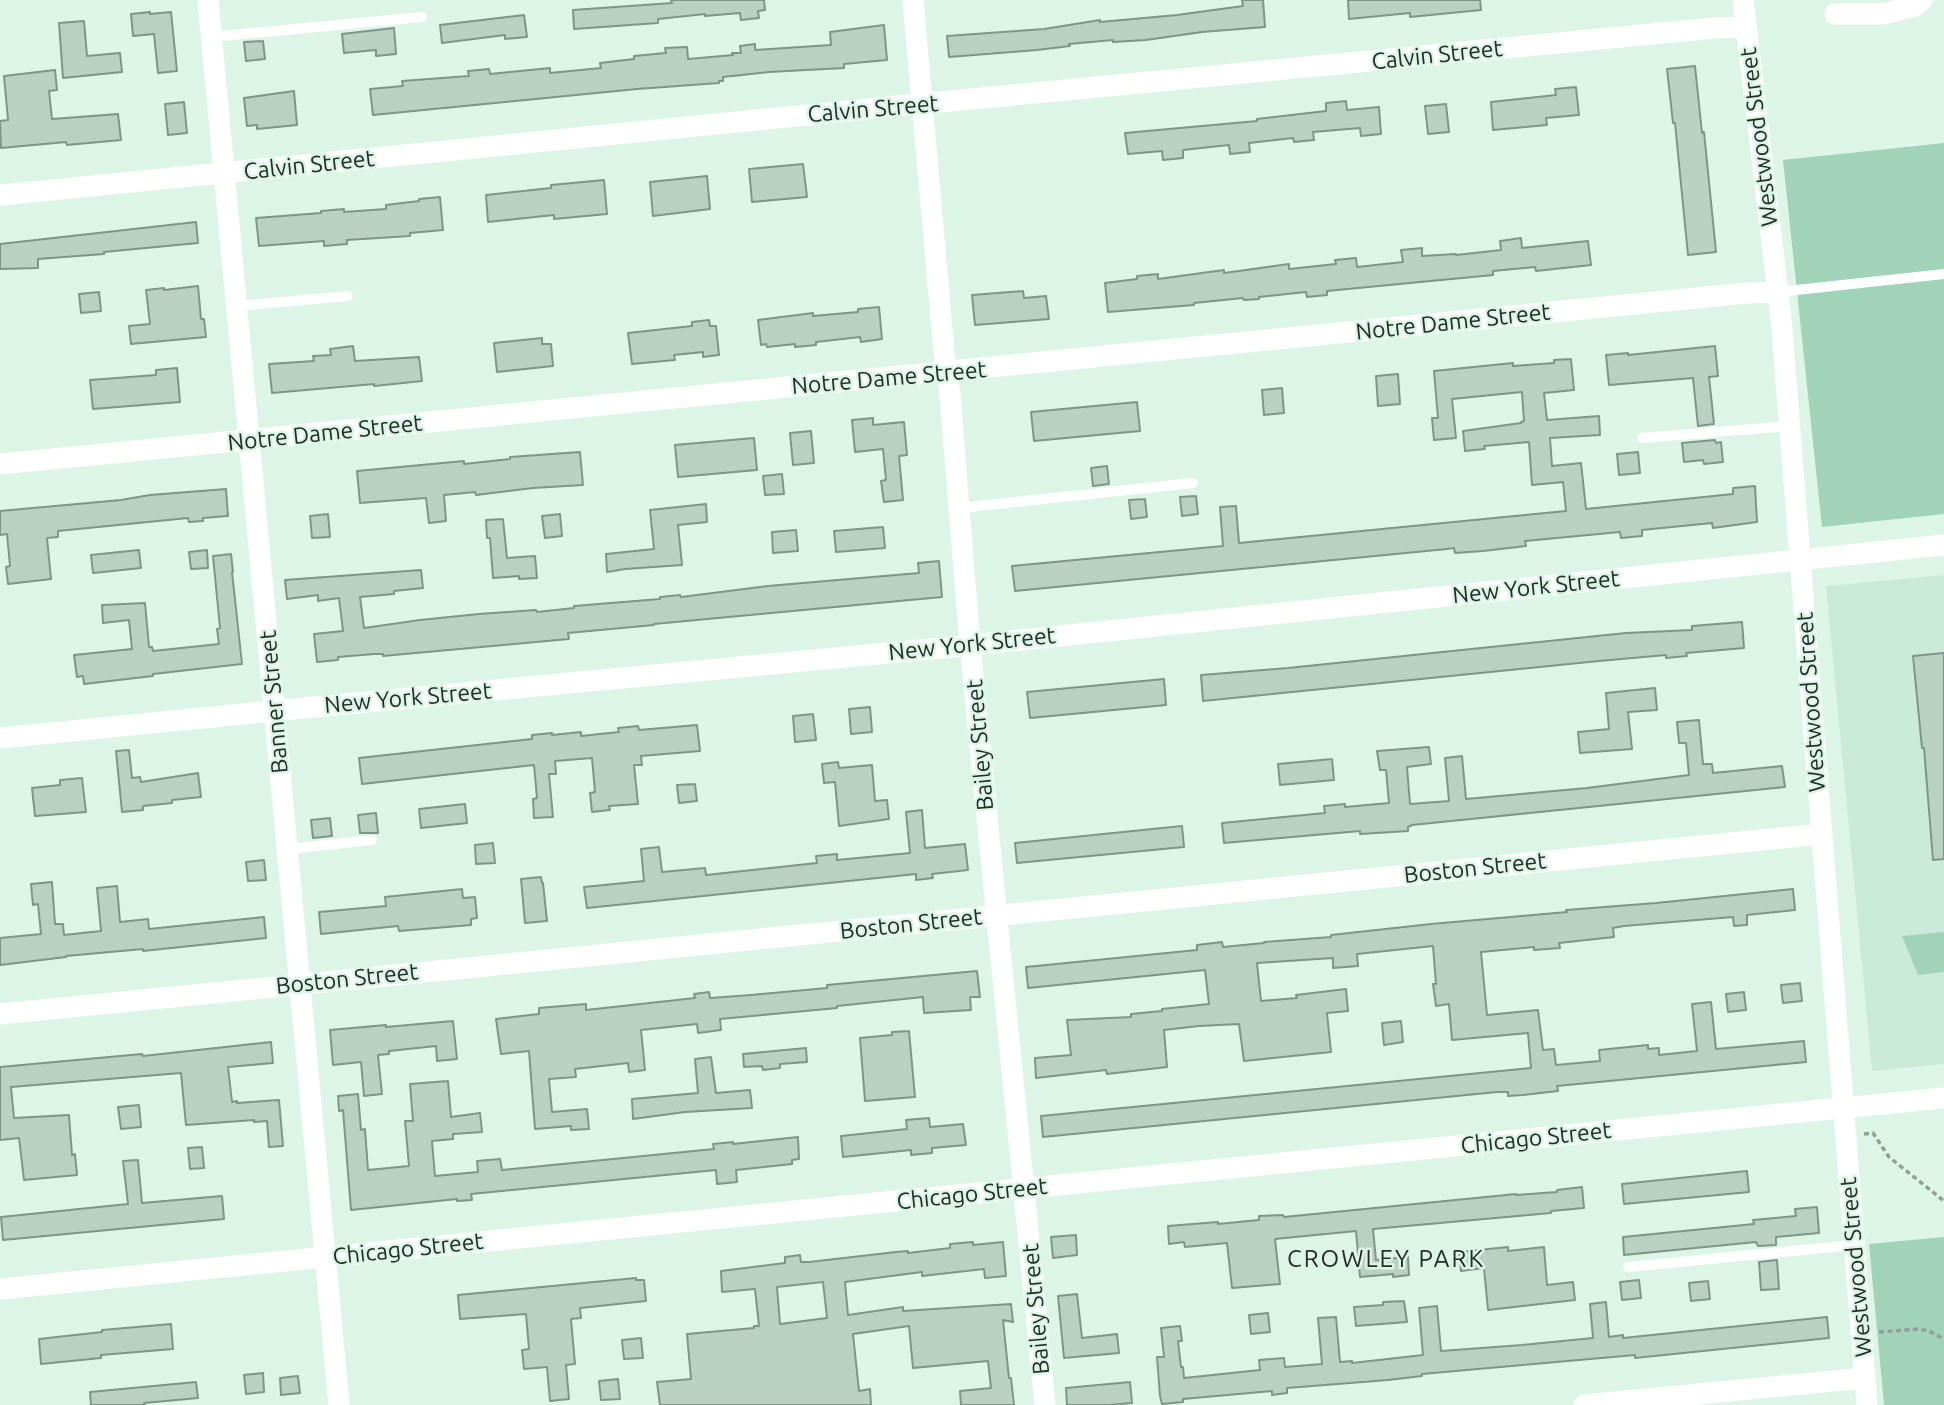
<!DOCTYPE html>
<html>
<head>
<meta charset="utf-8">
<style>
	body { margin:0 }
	canvas { display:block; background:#ddf5e7 }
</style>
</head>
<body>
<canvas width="1944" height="1405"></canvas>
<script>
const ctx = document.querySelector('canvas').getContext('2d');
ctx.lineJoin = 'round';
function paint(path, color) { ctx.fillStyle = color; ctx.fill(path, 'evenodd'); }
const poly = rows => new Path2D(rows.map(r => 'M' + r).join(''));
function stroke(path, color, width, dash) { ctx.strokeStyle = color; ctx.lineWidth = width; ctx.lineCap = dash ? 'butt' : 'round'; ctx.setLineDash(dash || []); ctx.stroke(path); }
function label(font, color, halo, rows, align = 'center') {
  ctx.font = font + ' Ubuntu,sans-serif'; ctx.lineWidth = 5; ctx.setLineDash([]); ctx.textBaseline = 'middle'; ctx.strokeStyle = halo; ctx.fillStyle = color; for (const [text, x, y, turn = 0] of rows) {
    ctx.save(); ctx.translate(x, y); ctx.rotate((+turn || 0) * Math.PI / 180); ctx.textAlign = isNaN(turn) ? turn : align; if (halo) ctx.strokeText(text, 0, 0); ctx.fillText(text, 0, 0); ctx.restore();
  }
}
const built = poly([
	[1944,575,1944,1064,1872,1071,1826,586]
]);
const green = poly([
	[1944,143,1944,514,1822,527,1783,160],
	[1944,932,1944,972,1918,975,1902,936],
	[1944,1237,1944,1405,1884,1405,1869,1244]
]);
const building = poly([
	[671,0,764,0,765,10,758,11,759,18,741,20,740,13,705,16,705,14,658,19,658,23,574,29,573,10,672,3,671,0],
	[1242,0,1263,0,1265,27,1202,32,1146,40,1113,42,1113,40,1069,44,1070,46,1037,50,949,57,947,36,1044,29,1100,20,1100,22,1177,15,1243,6,1242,0],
	[1348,0,1480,0,1481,10,1410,17,1410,13,1349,19,1348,0],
	[150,12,150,14,171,12,177,71,158,73,154,34,133,36,131,14,150,12],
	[524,15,527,37,505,39,505,35,442,43,440,25,524,15],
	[84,21,87,56,120,53,122,72,63,78,59,23,84,21],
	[884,25,887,60,844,64,844,68,769,72,723,77,723,81,719,81,719,83,637,89,373,115,370,89,403,86,402,81,469,76,468,71,489,69,490,74,550,68,550,73,601,68,600,63,634,59,634,56,666,53,665,48,687,47,688,59,733,55,732,53,741,53,740,46,755,44,755,50,831,45,830,32,884,25],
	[394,28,396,54,376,56,376,50,344,53,342,34,394,28],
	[263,41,265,59,246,61,244,42,263,41],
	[1695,66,1702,133,1704,132,1716,252,1688,255,1675,123,1673,123,1667,69,1695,66],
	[55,70,57,90,49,91,52,119,118,114,121,140,67,145,66,142,1,148,0,121,8,120,4,76,55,70],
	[1576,87,1579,115,1546,118,1547,125,1493,130,1491,102,1556,95,1555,89,1576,87],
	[294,91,297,125,257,129,257,125,247,126,244,98,294,91],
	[1346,101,1347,110,1379,107,1381,134,1361,136,1360,128,1313,132,1314,140,1294,142,1293,138,1249,143,1250,152,1230,154,1229,145,1183,150,1183,158,1163,160,1162,151,1128,154,1125,133,1257,121,1257,119,1326,111,1326,103,1346,101],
	[184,102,187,133,168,135,165,104,184,102],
	[1446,104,1449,132,1428,134,1425,106,1446,104],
	[803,164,807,197,752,202,749,169,803,164],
	[707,176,710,209,653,216,650,182,707,176],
	[604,180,607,214,554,219,554,215,488,222,486,195,551,188,551,185,604,180],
	[440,197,443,230,410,233,410,236,347,240,347,244,324,246,324,241,259,246,256,218,321,213,321,211,344,209,344,212,386,209,386,205,419,201,419,199,440,197],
	[196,222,198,243,104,252,104,254,38,259,38,268,0,269,0,244,196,222],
	[1521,238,1522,248,1588,241,1591,265,1536,271,1535,267,1493,271,1493,275,1327,291,1327,295,1307,297,1306,292,1259,297,1259,299,1244,300,1243,298,1194,303,1194,305,1108,312,1105,283,1137,279,1137,276,1158,274,1158,279,1224,270,1224,273,1289,264,1289,269,1336,264,1335,260,1356,258,1357,267,1403,262,1401,250,1422,248,1422,256,1456,254,1456,255,1501,250,1500,241,1521,238],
	[198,286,201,319,204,319,206,337,131,344,129,326,150,324,146,290,164,288,164,290,198,286],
	[1023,291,1024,298,1046,296,1049,319,975,325,972,295,1023,291],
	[99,292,101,311,81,313,79,294,99,292],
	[879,307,882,339,861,342,860,337,816,342,816,345,795,347,795,344,767,347,766,344,761,345,758,320,813,313,813,316,858,312,858,309,879,307],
	[709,320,710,326,716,326,719,355,703,357,703,352,674,355,675,360,632,364,628,333,692,326,692,322,709,320],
	[542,338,542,344,551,344,553,366,497,372,494,343,542,338],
	[353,346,355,361,419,357,422,381,374,386,374,384,272,393,269,364,314,361,313,356,331,355,330,349,353,346],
	[1715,346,1718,376,1709,377,1714,424,1698,426,1693,378,1609,385,1606,355,1628,353,1628,355,1715,346],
	[1571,359,1574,390,1544,393,1547,420,1599,416,1600,435,1550,438,1552,466,1581,463,1586,509,1733,494,1733,488,1755,486,1757,522,1713,528,1712,523,1642,530,1642,536,1621,538,1620,532,1525,541,1526,546,1483,551,1455,553,1454,548,1447,549,1015,591,1012,566,1223,546,1220,507,1236,506,1239,543,1566,511,1563,482,1532,485,1529,442,1484,446,1485,449,1465,451,1463,431,1521,423,1521,422,1524,421,1522,392,1452,399,1456,438,1434,440,1432,418,1438,418,1434,371,1513,363,1513,366,1554,363,1554,360,1571,359],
	[177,368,180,402,93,409,90,380,156,375,156,370,177,368],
	[1398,374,1400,404,1378,406,1376,376,1398,374],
	[1282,388,1284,413,1264,415,1262,390,1282,388],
	[1137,402,1140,431,1034,441,1031,412,1137,402],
	[873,418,873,425,904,422,907,455,899,456,903,500,884,502,881,481,886,480,883,449,855,452,852,420,873,418],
	[811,431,814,463,793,465,790,433,811,431],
	[754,438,757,470,678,477,675,445,754,438],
	[1715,440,1716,443,1721,442,1723,462,1704,464,1703,460,1684,462,1682,443,1715,440],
	[580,452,583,485,533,488,476,495,475,492,444,495,446,521,429,523,426,498,360,503,357,471,464,461,464,464,510,459,510,457,580,452],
	[1638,452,1640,473,1619,475,1617,454,1638,452],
	[1107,466,1109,484,1093,486,1091,468,1107,466],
	[782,474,784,494,765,495,763,476,782,474],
	[226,489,228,516,203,518,203,521,189,522,188,518,58,531,58,537,47,538,51,579,8,584,6,567,10,566,7,534,0,535,0,511,121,500,150,495,226,489],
	[1196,496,1198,514,1182,516,1180,497,1196,496],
	[1145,499,1147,517,1131,519,1129,500,1145,499],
	[706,504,707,522,678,525,682,565,625,569,607,572,606,554,654,549,650,510,706,504],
	[328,514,330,537,312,538,310,516,328,514],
	[560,514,562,536,545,538,542,516,560,514],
	[503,519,507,558,535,556,537,578,519,579,519,576,493,578,490,538,487,538,486,520,503,519],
	[883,527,885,548,836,552,834,531,883,527],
	[796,530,798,551,773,553,772,532,796,530],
	[139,550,141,568,93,573,91,555,139,550],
	[207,550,208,568,191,569,189,552,207,550],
	[231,554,233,572,232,572,242,664,153,674,153,676,84,684,83,676,77,677,74,655,132,649,129,620,103,623,102,605,145,603,149,647,152,647,153,651,219,644,217,629,220,628,213,556,231,554],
	[939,561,942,597,654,624,654,625,568,633,569,639,383,656,383,654,374,654,338,657,338,660,317,662,314,634,343,631,339,598,318,601,318,595,287,599,285,580,421,570,423,588,394,591,394,594,360,597,364,628,420,620,479,614,536,610,537,612,574,608,574,606,660,599,660,597,680,595,681,597,768,586,919,573,918,563,939,561],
	[1742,622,1744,648,1686,653,1687,656,1666,658,1666,655,1599,661,1203,701,1201,675,1288,668,1626,633,1692,630,1692,626,1742,622],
	[1944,653,1944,859,1933,860,1924,748,1922,748,1913,656,1944,653],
	[1164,679,1166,705,1030,718,1027,692,1164,679],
	[1655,688,1657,710,1628,712,1632,749,1580,753,1578,732,1609,729,1606,693,1655,688],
	[870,707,872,732,851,734,849,709,870,707],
	[813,714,816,740,795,742,793,716,813,714],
	[1699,720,1703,764,1712,764,1713,773,1782,766,1785,787,1412,825,1408,827,1408,831,1360,834,1360,831,1224,843,1222,823,1325,813,1324,806,1345,804,1345,807,1389,803,1386,770,1380,770,1377,751,1429,747,1431,764,1407,767,1410,804,1449,801,1445,758,1462,756,1466,799,1587,788,1689,775,1686,743,1679,743,1677,722,1699,720],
	[697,725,700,751,641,756,642,765,634,765,638,804,609,806,610,810,592,812,590,793,595,792,592,758,555,761,556,774,549,774,553,817,534,818,533,799,537,798,534,765,362,784,359,758,532,739,532,735,552,733,552,735,581,732,581,736,619,732,618,728,638,726,639,730,697,725],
	[129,750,132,778,140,777,141,782,198,773,201,797,172,800,172,803,143,806,143,810,122,812,116,751,129,750],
	[1332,759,1334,780,1280,785,1278,764,1332,759],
	[838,762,839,768,872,765,875,801,887,800,889,819,839,826,835,782,824,783,822,764,838,762],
	[82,778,86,812,35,816,32,788,60,785,60,780,82,778],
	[695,784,697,801,679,803,677,785,695,784],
	[465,804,467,823,421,828,419,809,465,804],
	[922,810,925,848,965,844,968,870,932,874,933,878,916,880,916,874,587,908,584,887,644,881,641,849,659,847,662,872,705,868,706,875,817,863,816,856,837,854,837,860,910,853,906,812,922,810],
	[376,813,378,833,360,833,358,815,376,813],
	[330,818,332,836,313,838,311,820,330,818],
	[1182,826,1184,847,1017,863,1015,843,1182,826],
	[493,843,495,863,476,864,475,845,493,843],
	[264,860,266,880,248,881,246,862,264,860],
	[541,877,542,883,543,883,547,921,525,923,521,879,541,877],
	[52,882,55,924,63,924,64,935,101,931,97,888,117,886,120,922,148,919,149,929,264,917,266,938,143,951,143,949,66,956,66,957,0,965,0,938,41,934,38,904,33,905,31,884,52,882],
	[462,889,463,898,475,897,477,918,471,919,471,925,399,931,398,926,321,934,319,912,386,906,385,897,462,889],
	[1793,889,1795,910,1747,915,1747,925,1734,926,1733,917,1624,926,1613,928,1614,937,1559,943,1560,948,1534,950,1534,947,1481,952,1487,1015,1538,1010,1543,1050,1554,1049,1556,1065,1600,1061,1599,1050,1648,1045,1648,1049,1659,1048,1659,1055,1697,1051,1692,1004,1711,1002,1716,1049,1804,1041,1806,1062,1557,1086,1558,1091,1523,1095,1508,1096,1508,1092,1497,1092,1043,1137,1041,1116,1531,1068,1528,1033,1452,1040,1449,1004,1436,1006,1433,984,1436,984,1433,946,1357,954,1358,966,1333,968,1333,958,1257,963,1261,1001,1297,998,1296,995,1346,989,1348,1011,1327,1013,1331,1052,1244,1061,1239,1024,1199,1026,1164,1030,1167,1067,1107,1074,1106,1070,1036,1078,1035,1058,1071,1055,1067,1020,1131,1017,1131,1014,1162,1011,1162,1009,1209,1004,1205,970,1028,988,1026,967,1197,950,1197,945,1222,942,1223,947,1264,943,1264,942,1331,937,1331,935,1431,924,1567,912,1566,910,1656,903,1793,889],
	[977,971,980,997,970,997,971,1010,924,1013,923,997,837,1006,837,1008,720,1019,721,1030,698,1033,697,1024,641,1030,645,1070,629,1072,628,1063,575,1069,576,1077,549,1079,552,1112,587,1109,589,1129,571,1130,571,1126,535,1129,529,1051,501,1054,496,1019,539,1014,539,1008,586,1004,586,1010,695,998,694,994,709,992,710,998,751,995,827,988,827,985,977,971],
	[1800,983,1802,1001,1783,1003,1781,985,1800,983],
	[1744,992,1746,1010,1728,1012,1726,994,1744,992],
	[453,1021,457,1059,437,1061,436,1046,389,1051,389,1054,378,1055,382,1094,364,1096,361,1062,333,1065,330,1030,386,1025,386,1027,453,1021],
	[1401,1021,1403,1042,1384,1045,1382,1023,1401,1021],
	[909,1031,915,1097,865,1101,860,1038,892,1035,892,1032,909,1031],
	[271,1042,273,1063,228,1067,232,1102,237,1101,237,1103,279,1100,283,1146,269,1147,267,1121,254,1122,254,1120,186,1125,181,1073,11,1087,14,1118,69,1115,72,1155,75,1154,77,1175,24,1180,19,1138,0,1140,0,1067,142,1054,143,1056,271,1042],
	[806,1048,807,1062,780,1064,780,1068,763,1070,762,1066,744,1067,743,1054,806,1048],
	[711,1057,716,1093,750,1090,752,1108,685,1112,633,1119,632,1099,698,1093,695,1059,711,1057],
	[448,1081,451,1117,480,1113,482,1132,453,1134,453,1139,432,1141,435,1176,478,1172,477,1161,500,1159,502,1170,714,1149,713,1144,733,1142,733,1144,798,1137,799,1159,792,1160,792,1164,736,1170,737,1182,717,1184,716,1170,471,1194,472,1200,457,1201,457,1199,351,1210,343,1110,339,1111,338,1096,358,1094,361,1130,365,1129,368,1170,409,1166,405,1121,413,1121,410,1084,448,1081],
	[139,1105,141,1127,121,1129,118,1107,139,1105],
	[929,1118,930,1127,963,1124,966,1145,932,1148,932,1153,911,1155,911,1150,843,1157,841,1136,907,1129,906,1120,929,1118],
	[202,1147,204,1168,190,1169,188,1148,202,1147],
	[138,1160,142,1203,222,1196,224,1219,3,1240,1,1217,128,1204,123,1161,138,1160],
	[1747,1171,1749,1192,1624,1204,1622,1184,1747,1171],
	[1582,1187,1584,1208,1551,1211,1551,1213,1373,1229,1376,1260,1408,1257,1409,1275,1393,1277,1393,1274,1360,1277,1356,1231,1275,1239,1280,1284,1232,1288,1227,1243,1185,1247,1184,1242,1169,1244,1168,1226,1218,1222,1218,1224,1259,1220,1259,1216,1283,1215,1284,1217,1516,1194,1516,1195,1557,1192,1557,1190,1582,1187],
	[1817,1207,1819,1233,1776,1237,1776,1245,1758,1246,1756,1242,1624,1255,1623,1237,1754,1224,1753,1220,1796,1216,1795,1209,1817,1207],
	[1076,1235,1077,1255,1053,1258,1051,1237,1076,1235],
	[973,1242,973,1245,1003,1242,1006,1276,985,1278,984,1269,922,1276,922,1272,845,1282,848,1315,903,1307,903,1311,1011,1304,1013,1322,1003,1320,1009,1378,1011,1378,1014,1405,961,1405,960,1391,991,1388,988,1361,913,1368,909,1326,853,1334,859,1391,870,1389,871,1405,660,1405,657,1382,691,1379,687,1334,754,1328,754,1326,759,1326,755,1289,722,1292,721,1271,785,1263,785,1257,800,1255,801,1262,809,1262,896,1252,908,1251,908,1253,950,1248,950,1244,973,1242],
	[823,1282,827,1318,780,1324,777,1287,823,1282],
	[1508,1247,1508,1251,1544,1247,1547,1285,1573,1282,1575,1300,1488,1310,1484,1268,1461,1271,1459,1252,1508,1247],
	[1777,1260,1779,1289,1761,1290,1759,1262,1777,1260],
	[636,1278,636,1280,644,1280,646,1301,580,1308,581,1318,571,1319,575,1364,566,1365,569,1399,550,1401,547,1367,524,1369,522,1350,529,1349,526,1314,460,1319,458,1295,636,1278],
	[1639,1280,1641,1298,1622,1300,1620,1282,1639,1280],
	[1708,1281,1710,1299,1691,1301,1689,1283,1708,1281],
	[1077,1294,1082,1338,1117,1334,1119,1353,1064,1358,1058,1296,1077,1294],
	[1404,1301,1407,1322,1356,1326,1354,1307,1383,1305,1383,1302,1404,1301],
	[1606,1302,1609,1337,1623,1335,1623,1338,1827,1317,1829,1338,1635,1358,1635,1355,1422,1374,1422,1376,1388,1380,1287,1388,1287,1393,1272,1395,1272,1391,1183,1399,1183,1402,1162,1404,1160,1396,1157,1357,1164,1357,1161,1328,1180,1326,1182,1341,1178,1341,1181,1367,1183,1367,1184,1378,1260,1370,1259,1360,1284,1358,1285,1367,1322,1364,1318,1318,1336,1317,1340,1362,1352,1361,1352,1363,1423,1355,1419,1308,1437,1306,1441,1351,1522,1345,1593,1338,1590,1304,1606,1302],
	[1268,1313,1270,1332,1251,1334,1249,1315,1268,1313],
	[171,1324,173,1349,101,1355,101,1358,41,1364,39,1339,102,1332,102,1330,171,1324],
	[641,1338,643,1358,624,1359,622,1340,641,1338],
	[263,1373,264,1392,246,1394,244,1375,263,1373],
	[298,1376,300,1393,281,1395,280,1378,298,1376],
	[618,1379,620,1399,601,1400,599,1381,618,1379],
	[196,1382,198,1398,144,1403,145,1405,91,1405,90,1392,196,1382],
	[1130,1382,1132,1403,1109,1405,1067,1405,1066,1388,1130,1382]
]);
const path = poly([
	[1864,1134,1873,1133,1889,1157,1944,1201],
	[1879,1332,1918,1329,1929,1331,1944,1339]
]);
const lane = poly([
	[211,37,422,17],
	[1778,292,1944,274],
	[237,306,348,296],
	[1642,438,1790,426],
	[959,508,1193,483],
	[288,849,372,840],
	[1628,1267,1854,1245]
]);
const street = poly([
	[208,0,339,1405],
	[913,0,944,352,950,395,970,645,1045,1405],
	[1743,0,1781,318,1867,1405],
	[1835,14,1883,14,1915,6,1922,0],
	[0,195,898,106,1715,28,1746,27],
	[0,464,1747,293,1778,292],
	[0,738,293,709,952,647,1944,545],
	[0,1014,1822,834],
	[0,1289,1944,1098],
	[1584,1405,1865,1378]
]);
const streetNames = [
	["Calvin Street",1437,55,-6],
	["Calvin Street",873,109,-5],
	["Westwood Street",1759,137,-97],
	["Calvin Street",309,165,-6],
	["Notre Dame Street",1453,322,-6],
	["Notre Dame Street",889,378,-5],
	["Notre Dame Street",325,433,-6],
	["New York Street",1536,587,-6],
	["New York Street",972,644,-6],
	["New York Street",408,698,-5],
	["Banner Street",274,702,-95],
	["Westwood Street",1811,702,-94],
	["Bailey Street",980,745,-95],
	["Boston Street",1475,868,-6],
	["Boston Street",911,924,-6],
	["Boston Street",347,979,-6],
	["Chicago Street",1536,1138,-6],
	["Chicago Street",972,1194,-6],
	["Chicago Street",408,1249,-6],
	["Westwood Street",1856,1267,-95],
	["Bailey Street",1036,1309,-95]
];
const neighbourhoodNames = [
	["CROWLEY PARK",1386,1259]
];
paint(built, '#caead8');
paint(green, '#a0d3b7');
paint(building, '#b9d1c3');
stroke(building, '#7e9588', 2);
stroke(path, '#8fa196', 3.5, [5, 3.5]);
stroke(lane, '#fff', 10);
stroke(street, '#fff', 21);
label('23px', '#242d28', '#ddf5e7', streetNames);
ctx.letterSpacing = '2px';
label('24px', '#242d28', '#ddf5e7', neighbourhoodNames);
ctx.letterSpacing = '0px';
</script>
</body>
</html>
